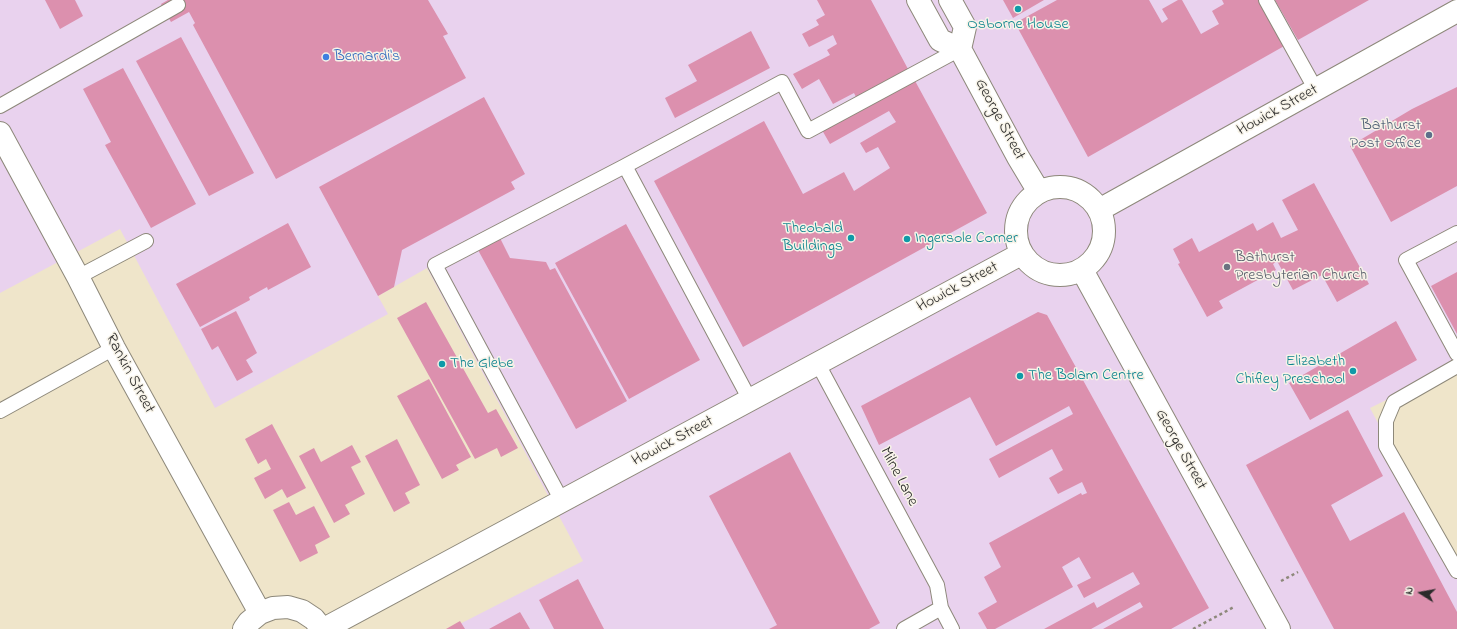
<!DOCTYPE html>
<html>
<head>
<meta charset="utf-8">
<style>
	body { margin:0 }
	#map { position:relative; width:1457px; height:629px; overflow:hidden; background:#efe5ca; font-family:"Indie Flower",sans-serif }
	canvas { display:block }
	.north { position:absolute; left:1401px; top:573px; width:40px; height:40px; -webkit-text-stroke:3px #f7f3e8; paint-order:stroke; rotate:281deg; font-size:11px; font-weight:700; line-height:16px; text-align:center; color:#2b2b2b }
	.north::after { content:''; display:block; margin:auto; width:14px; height:18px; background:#2b2b2b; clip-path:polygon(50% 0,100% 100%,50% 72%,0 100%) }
</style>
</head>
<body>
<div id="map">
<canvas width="1457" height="629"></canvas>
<div class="north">N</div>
</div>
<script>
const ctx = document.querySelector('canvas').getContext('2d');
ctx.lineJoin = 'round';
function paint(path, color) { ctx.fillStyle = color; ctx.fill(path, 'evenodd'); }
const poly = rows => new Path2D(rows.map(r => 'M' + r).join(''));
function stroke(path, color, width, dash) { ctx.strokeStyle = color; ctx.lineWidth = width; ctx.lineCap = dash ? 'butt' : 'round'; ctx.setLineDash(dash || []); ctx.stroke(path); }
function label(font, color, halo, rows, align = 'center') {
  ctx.font = font + ' "Indie Flower",sans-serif'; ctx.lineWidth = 3; ctx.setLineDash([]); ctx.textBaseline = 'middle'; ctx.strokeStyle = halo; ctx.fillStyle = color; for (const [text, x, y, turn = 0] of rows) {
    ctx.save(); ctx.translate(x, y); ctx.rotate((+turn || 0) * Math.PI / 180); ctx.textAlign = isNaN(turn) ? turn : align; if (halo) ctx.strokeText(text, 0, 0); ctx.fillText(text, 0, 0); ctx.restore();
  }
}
const built = poly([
	[0,0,1457,0,1457,365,1370,408,1457,571,1457,629,450,629,583,561,427,268,378,296,388,314,215,408,120,229,0,293]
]);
const building = poly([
	[45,0,75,0,83,16,60,29],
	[168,0,428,0,448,34,443,36,466,78,276,179,193,25,195,23,189,12,171,22,161,4],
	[817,0,871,0,908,69,856,97,854,93,833,104,819,79,802,89,793,74,830,55,827,50,837,44,833,35,809,47,802,34,819,25,816,20,825,15],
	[1003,0,1044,0,1013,18],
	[1057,0,1149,0,1162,23,1168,19,1162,9,1178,0,1182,0,1201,34,1219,24,1212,11,1224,4,1222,0,1260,0,1286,45,1088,157,1015,23],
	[1275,0,1369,0,1298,40],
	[751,31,770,68,675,118,665,98,697,81,688,65],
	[181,37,254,173,209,196,136,61],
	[123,68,196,204,151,228,105,145,111,142,83,89],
	[914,79,987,213,743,347,654,181,764,121,803,194,844,172,854,191,890,168,878,147,866,153,860,143,896,122,889,111,830,144,822,130],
	[1457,87,1457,186,1391,222,1350,146,1412,109],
	[484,97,525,174,511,182,515,189,402,250,394,287,378,296,319,187],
	[1314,183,1369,284,1337,302,1322,275,1293,290,1277,261,1273,264,1276,270,1219,301,1223,308,1207,317,1178,264,1180,263,1173,249,1192,238,1199,252,1253,223,1257,231,1273,222,1281,238,1298,230,1282,200],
	[288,223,311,267,268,290,267,287,249,297,250,300,200,327,176,284],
	[626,224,700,360,629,399,555,263],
	[500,238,510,258,546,262,550,270,555,268,627,401,576,429,478,250],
	[1457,272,1457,334,1431,286],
	[426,302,488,413,496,409,518,448,501,457,497,448,475,459,397,318],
	[236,311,257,353,246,360,253,372,237,381,218,346,212,350,201,329],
	[1038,312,1047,315,1209,608,1171,629,1103,629,1143,607,1140,602,1091,629,1044,629,1094,602,1097,608,1140,584,1133,572,1084,598,1077,585,1091,578,1079,557,1062,567,1073,587,995,629,987,629,978,613,997,602,984,577,1001,567,989,543,1081,493,1082,495,1087,493,1082,482,1058,494,1049,478,1063,470,1052,449,999,478,989,459,1073,414,1069,406,996,446,970,397,879,445,861,406],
	[1396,321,1417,360,1310,420,1289,383],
	[429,379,471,457,456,465,459,470,442,479,397,396],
	[1348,410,1383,476,1331,505,1350,541,1404,512,1457,612,1457,629,1334,629,1246,465],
	[272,424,306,488,287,498,282,489,265,499,254,478,271,469,266,459,258,464,245,439],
	[397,439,420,485,405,493,410,503,394,512,365,456],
	[352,445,361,462,351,467,365,494,345,505,350,514,334,523,299,456,314,448,321,462],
	[790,452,880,623,869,629,769,629,777,625,709,496],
	[289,502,296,515,314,506,330,537,315,545,318,553,300,562,273,510],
	[578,579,604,629,554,629,539,600],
	[520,612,530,629,489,629],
	[460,621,465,629,446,629]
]);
const path = poly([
	[1281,581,1298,572],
	[1193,629,1234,607]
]);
const lane = poly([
	[1266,0,1316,90],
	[0,106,178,5],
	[1457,233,1406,260,1457,354],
	[78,277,146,241],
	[818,364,937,585,941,608],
	[1457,366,1394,402,1386,421,1386,446,1457,571],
	[750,400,625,166,782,82,808,131,960,49],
	[0,411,114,348],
	[562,501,435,265,625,166],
	[904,629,941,608,952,629]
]);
const street = poly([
	[918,0,940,40,960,49,1018,157,1039,192],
	[950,0,965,27,960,49],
	[0,133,78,277,114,348,260,613],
	'1016 231a44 44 0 1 1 88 0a44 44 0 1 1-88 0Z',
	[1099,210,1457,11],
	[1082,270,1279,629],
	[244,629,249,622,260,613,273,608,288,607,302,611,314,619,322,629],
	[324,629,1021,254]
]);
const markers = [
	[1018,9,4,"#0f9aa8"],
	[326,57,4,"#3f7fe0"],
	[1429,135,4,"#5c6f8a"],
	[851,238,4,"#0f9aa8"],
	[907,239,4,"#0f9aa8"],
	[1227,267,4,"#6b7280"],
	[442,364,4,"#0f9aa8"],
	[1353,371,4,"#0f9aa8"],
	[1020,376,4,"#0f9aa8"]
];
const cultureNames = [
	["Osborne House",1018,25,"center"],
	["Theobald",843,229,"right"],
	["Buildings",843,247,"right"],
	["Ingersole Corner",915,239],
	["Elizabeth",1345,362,"right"],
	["Chifley Preschool",1345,380,"right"],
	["The Glebe",450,364],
	["The Bolam Centre",1028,376]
];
const shopNames = [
	["Bernardi's",334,57]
];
const streetNames = [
	["Howick Street",1278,111,-29],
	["George Street",999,120,62],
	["Howick Street",958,288,-28],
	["Rankin Street",129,374,62],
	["Howick Street",673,442,-28],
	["George Street",1180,450,61],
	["Milne Lane",898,477,62]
];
const serviceNames = [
	["Bathurst",1421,126],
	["Post Office",1421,144]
];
const worshipNames = [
	["Bathurst",1235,258],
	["Presbyterian Church",1235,276]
];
paint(built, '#e9d2ee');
paint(building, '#dc90ae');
stroke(lane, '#8d887a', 16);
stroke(street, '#8d887a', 24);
stroke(path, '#8d887a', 2.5, [3, 3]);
stroke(lane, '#fff', 14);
stroke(street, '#fff', 22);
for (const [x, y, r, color] of markers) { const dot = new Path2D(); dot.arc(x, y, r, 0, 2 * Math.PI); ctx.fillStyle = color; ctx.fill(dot); stroke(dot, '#f7f3e8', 1.5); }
label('16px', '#0d838f', '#f7f3e8', cultureNames, 'left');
label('16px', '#366cbe', '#f7f3e8', shopNames, 'left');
label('16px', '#2b2b2b', '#f7f3e8', streetNames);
label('16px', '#4e5e75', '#f7f3e8', serviceNames, 'right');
label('16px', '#5b616d', '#f7f3e8', worshipNames, 'left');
</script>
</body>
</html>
